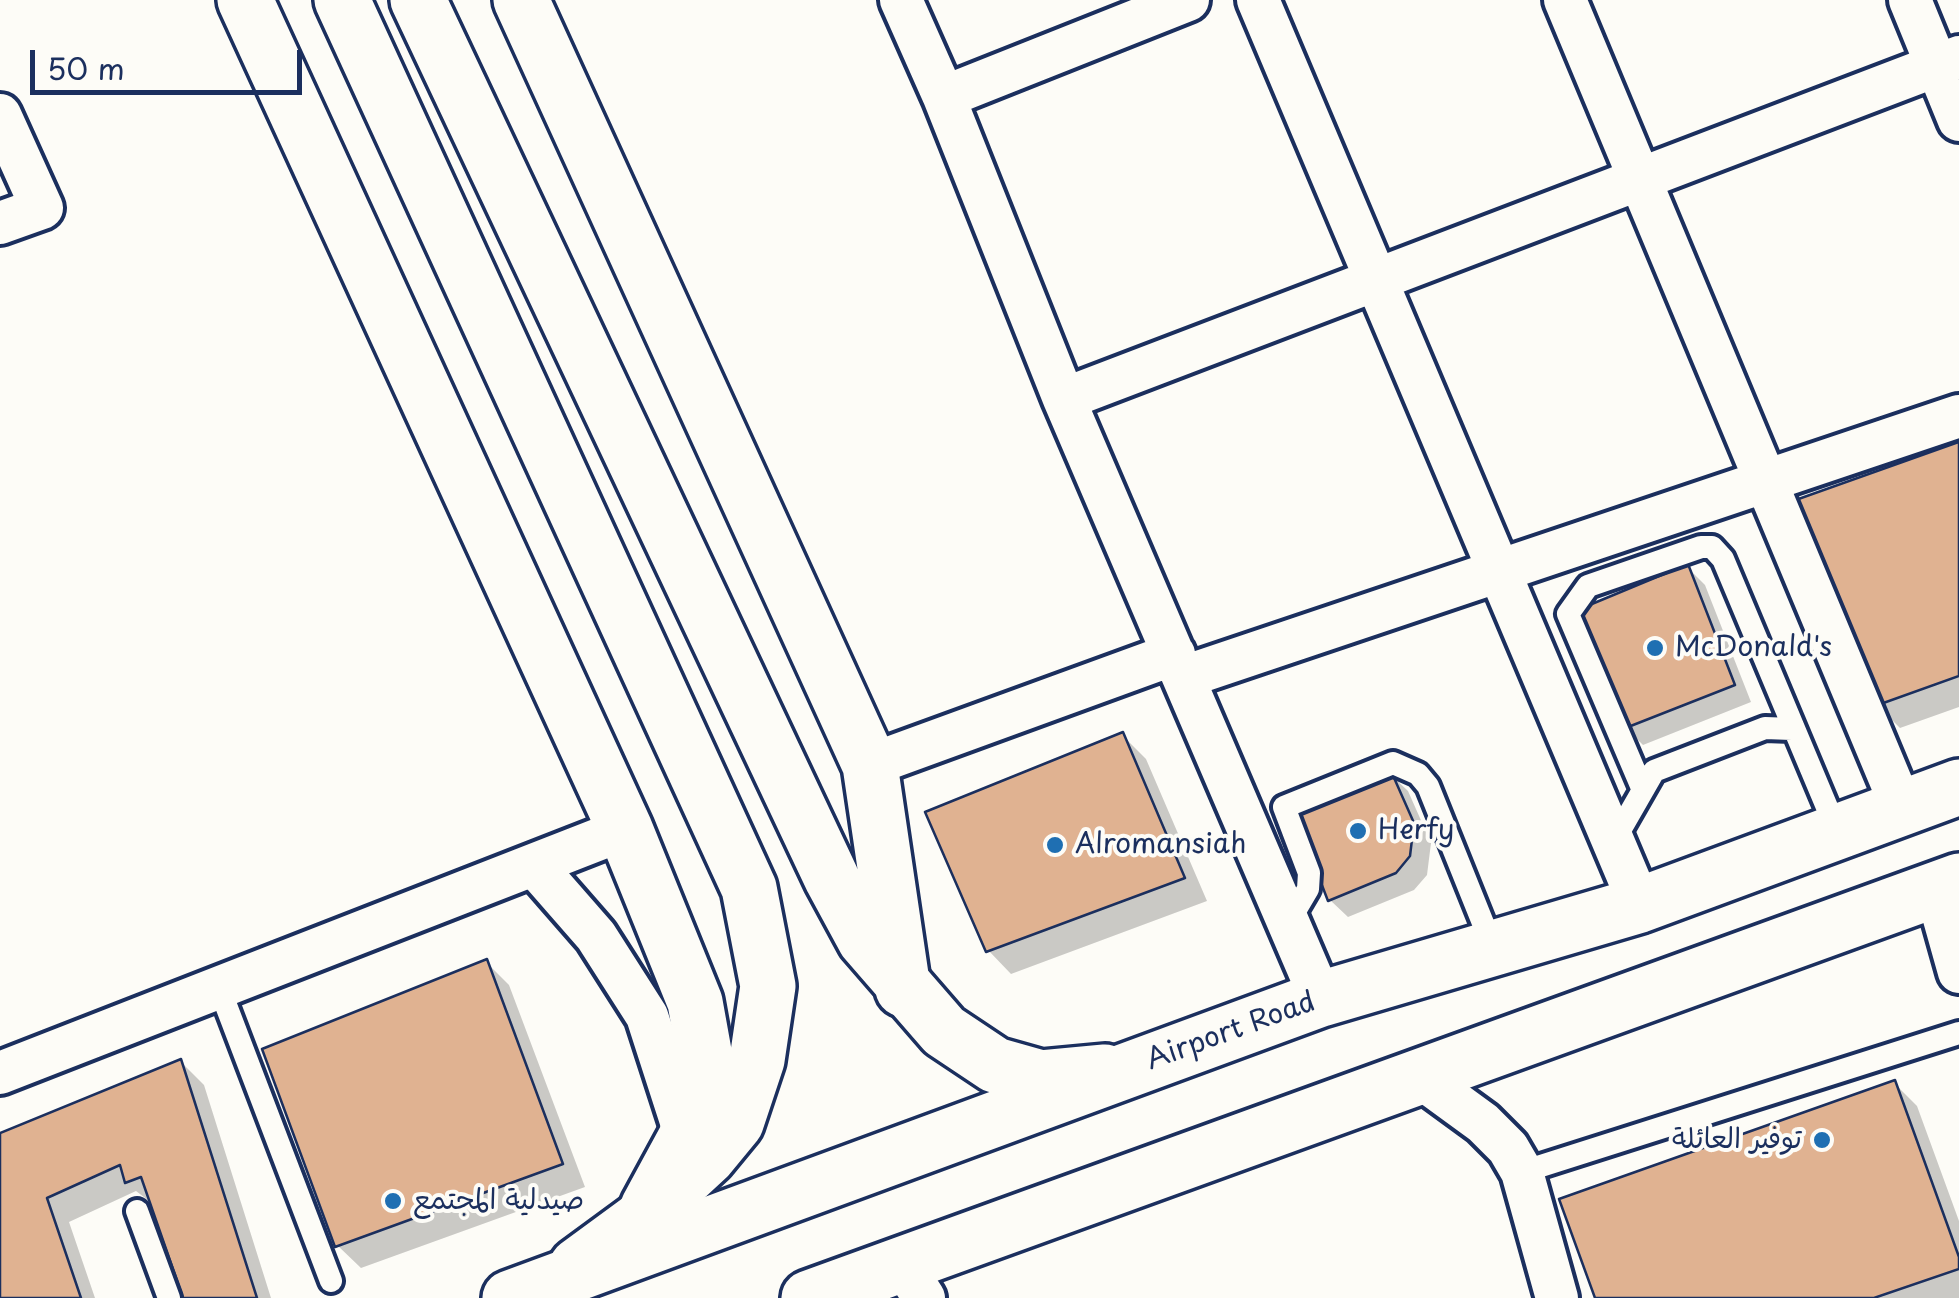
<!DOCTYPE html>
<html>
<head>
<meta charset="utf-8">
<style>
	body { margin:0 }
	#map { position:relative; width:1959px; height:1298px; overflow:hidden; background:#fdfcf7; font-family:"Playpen Sans",sans-serif }
	canvas { display:block }
	.scale { position:absolute; left:30px; top:50px; width:272px; height:45px; box-sizing:border-box; border:5px solid #1b2f5e; border-top:0; padding-left:12px; font-size:30px; line-height:35px; white-space:nowrap; color:#1b2f5e; -webkit-text-stroke:8px #fdfcf7; paint-order:stroke }
</style>
</head>
<body>
<div id="map">
<canvas width="1959" height="1298"></canvas>
<div class="scale">50 m</div>
</div>
<script>
const ctx = document.querySelector('canvas').getContext('2d');
ctx.lineJoin = 'round';
function paint(path, color) { ctx.fillStyle = color; ctx.fill(path, 'evenodd'); }
const poly = rows => new Path2D(rows.map(r => 'M' + r).join(''));
function stroke(path, color, width, dash) { ctx.strokeStyle = color; ctx.lineWidth = width; ctx.lineCap = dash ? 'butt' : 'round'; ctx.setLineDash(dash || []); ctx.stroke(path); }
function label(font, color, halo, rows, align = 'center') {
  ctx.font = font + ' "Playpen Sans","Playpen Sans Arabic",sans-serif'; ctx.lineWidth = 8; ctx.setLineDash([]); ctx.textBaseline = 'middle'; ctx.strokeStyle = halo; ctx.fillStyle = color; for (const [text, x, y, turn = 0] of rows) {
    ctx.save(); ctx.translate(x, y); ctx.rotate((+turn || 0) * Math.PI / 180); ctx.textAlign = isNaN(turn) ? turn : align; if (halo) ctx.strokeText(text, 0, 0); ctx.fillText(text, 0, 0); ctx.restore();
  }
}
const shadow = poly([
	[1959,445,1959,707,1900,728,1877,705],
	[1687,567,1705,585,1751,702,1643,745,1625,727],
	[1122,735,1146,759,1207,901,1011,974,988,950],
	[1390,774,1408,791,1431,843,1427,875,1414,890,1348,917,1330,900],
	[486,962,509,985,585,1187,361,1268,337,1245],
	[181,1062,204,1085,271,1298,186,1298,153,1204,136,1191,69,1222,95,1298,1,1298,0,1136],
	[1894,1083,1917,1106,1959,1221,1959,1298,1598,1298]
]);
const building = poly([
	[1959,442,1959,676,1875,706,1790,502,1959,442],
	[1688,564,1735,685,1623,729,1575,611,1688,564],
	[1123,732,1185,878,986,952,925,812,1123,732],
	[1391,771,1414,823,1410,856,1396,873,1328,901,1294,812,1391,771],
	[487,959,563,1164,335,1247,262,1049,487,959],
	[181,1059,257,1298,183,1298,141,1177,125,1183,120,1165,47,1198,81,1298,0,1298,0,1133,181,1059],
	[1895,1080,1959,1257,1959,1269,1874,1298,1595,1298,1559,1199,1895,1080]
]);
const service = poly([
	[1642,788,1568,614,1588,586,1701,547,1712,547,1723,559,1837,831],
	[1615,839,1654,771,1765,728,1792,729],
	[1288,923,1308,889,1309,873,1284,807,1393,763,1418,774,1428,786,1493,948],
	[219,987,331,1281],
	[1522,1172,1959,1033],
	[137,1211,169,1298]
]);
const minor = poly([
	[901,0,944,97,1064,399,1321,999],
	[1258,0,1640,905],
	[1565,0,1902,808],
	[1910,0,1959,120],
	[944,97,1188,0],
	[0,115,42,208,0,223],
	[1064,399,1959,57],
	[1184,677,1959,416],
	[870,765,1174,654],
	[534,865,596,936,647,1016,686,1137],
	[1936,890,1959,972],
	[0,1073,625,829],
	[1420,1077,1483,1123,1508,1148,1522,1172,1557,1298],
	[902,1264,924,1298]
]);
const tertiary = poly([
	[245,0,625,829,695,1002,706,1063,686,1137,648,1207],
	[521,0,870,765,903,989]
]);
const secondary = poly([
	[342,0,749,888,768,986,757,1060,736,1123,708,1157,641,1219,577,1266],
	[418,0,832,879,865,940,944,1031,995,1065,1041,1078,1105,1072]
]);
const primary = poly([
	[510,1298,1321,999,1640,905,1959,787],
	[809,1298,1959,881]
]);
const markers = [
	[1655,648,10,"#1f6fb2"],
	[1358,831,10,"#1f6fb2"],
	[1055,845,10,"#1f6fb2"],
	[1822,1140,10,"#1f6fb2"],
	[393,1201,10,"#1f6fb2"]
];
const poiNames = [
	["McDonald's",1675,648],
	["Herfy",1378,831],
	["Alromansiah",1075,845],
	["توفير العائلة",1802,1140,"right"],
	["صيدلية المجتمع",413,1201]
];
const streetNames = [
	["Airport Road",1231,1032,-20]
];
paint(shadow, '#0003');
paint(building, '#e0b291');
stroke(building, '#1b2f5e', 2.5);
stroke(service, '#1b2f5e', 30);
stroke(minor, '#1b2f5e', 50);
stroke(tertiary, '#1b2f5e', 62);
stroke(secondary, '#1b2f5e', 62);
stroke(primary, '#1b2f5e', 62);
stroke(service, '#fdfcf7', 22);
stroke(minor, '#fdfcf7', 42);
stroke(tertiary, '#fdfcf7', 55);
stroke(secondary, '#fdfcf7', 55);
stroke(primary, '#fdfcf7', 55);
for (const [x, y, r, color] of markers) { const dot = new Path2D(); dot.arc(x, y, r, 0, 2 * Math.PI); ctx.fillStyle = color; ctx.fill(dot); stroke(dot, '#fdfcf7', 4); }
label('28px', '#1b2f5e', '#fdfcf7', poiNames, 'left');
label('28px', '#1b2f5e', '#fdfcf7', streetNames);
</script>
</body>
</html>
